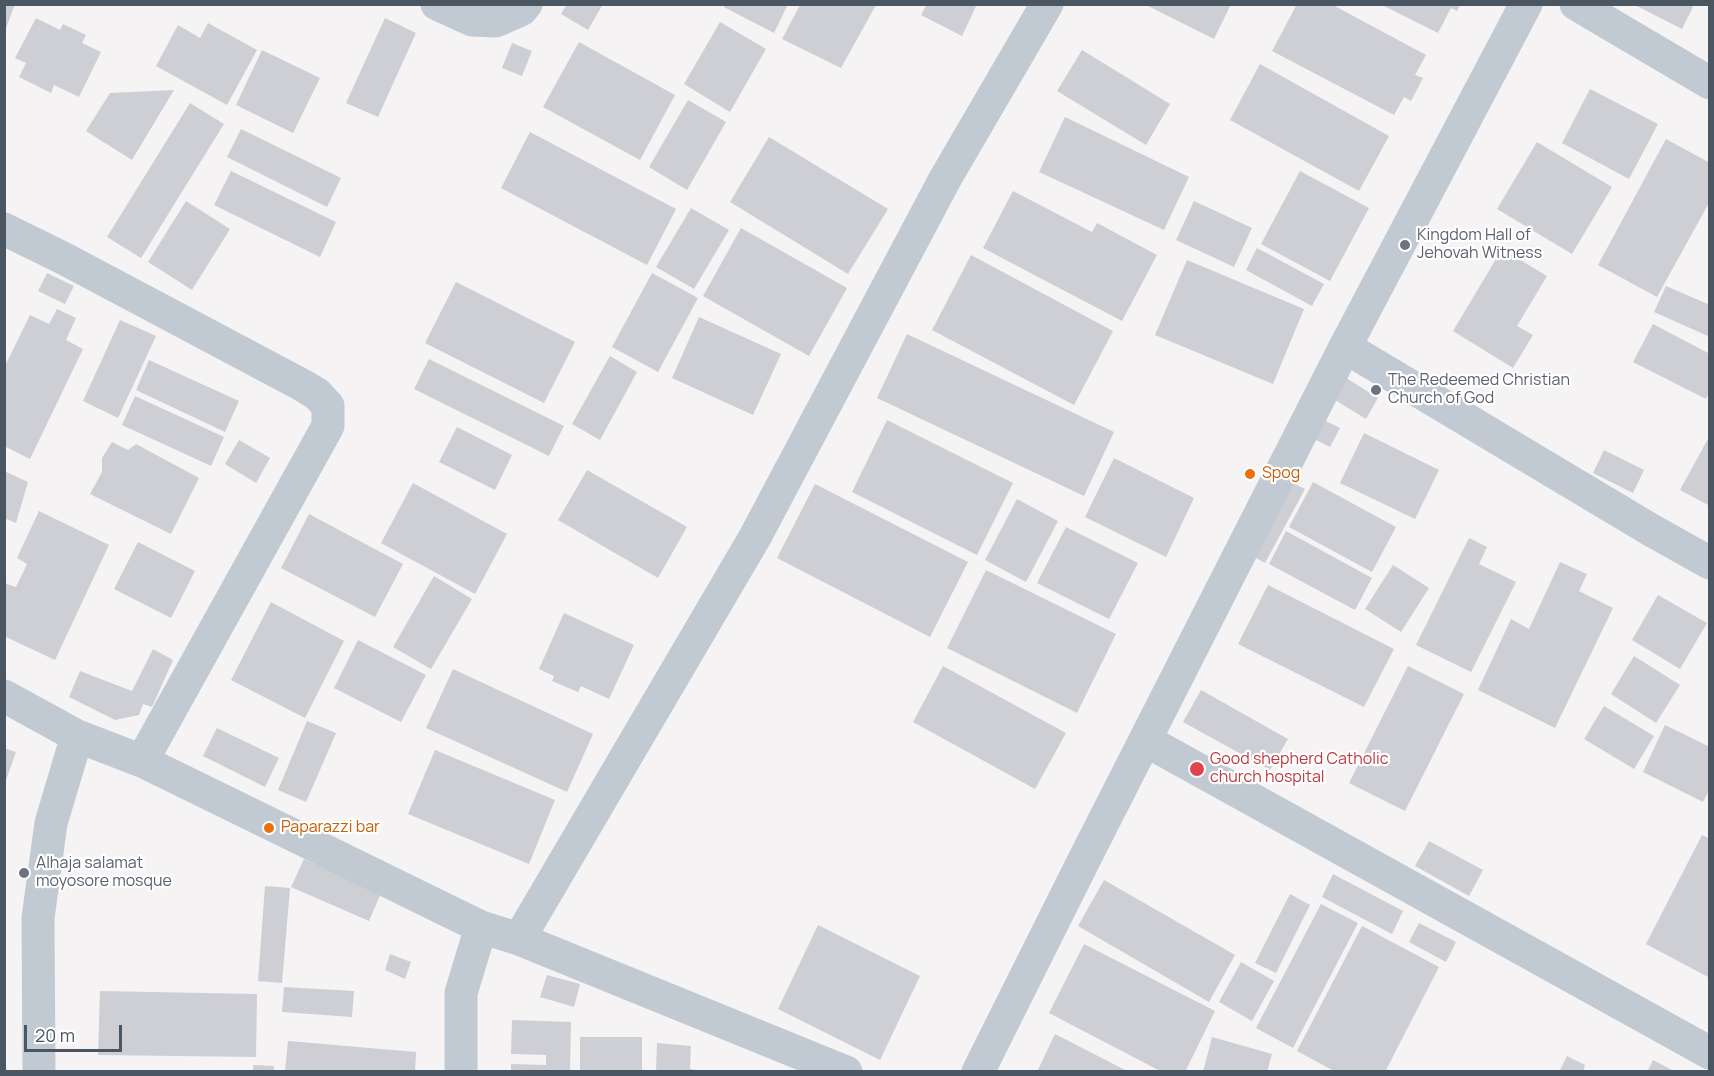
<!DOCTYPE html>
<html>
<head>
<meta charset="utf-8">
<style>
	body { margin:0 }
	#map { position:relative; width:1714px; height:1076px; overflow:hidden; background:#f5f3f3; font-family:Manrope,sans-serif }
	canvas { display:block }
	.frame { position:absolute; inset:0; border:6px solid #4a5661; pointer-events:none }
	.scale { position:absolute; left:24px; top:1025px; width:98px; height:27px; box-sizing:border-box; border:3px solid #4a5661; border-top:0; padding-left:8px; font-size:18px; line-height:21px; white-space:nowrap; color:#4a5661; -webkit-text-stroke:4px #fff; paint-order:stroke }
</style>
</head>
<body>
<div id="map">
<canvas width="1714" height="1076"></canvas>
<div class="frame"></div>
<div class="scale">20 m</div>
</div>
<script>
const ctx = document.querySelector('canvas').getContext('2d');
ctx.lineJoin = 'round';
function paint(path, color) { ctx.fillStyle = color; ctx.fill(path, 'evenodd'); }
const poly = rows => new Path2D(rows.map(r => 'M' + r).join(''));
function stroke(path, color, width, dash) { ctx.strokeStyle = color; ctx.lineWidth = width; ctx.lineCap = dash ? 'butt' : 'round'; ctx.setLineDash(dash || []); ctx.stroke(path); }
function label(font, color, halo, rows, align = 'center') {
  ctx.font = font + ' Manrope,sans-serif'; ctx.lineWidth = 4.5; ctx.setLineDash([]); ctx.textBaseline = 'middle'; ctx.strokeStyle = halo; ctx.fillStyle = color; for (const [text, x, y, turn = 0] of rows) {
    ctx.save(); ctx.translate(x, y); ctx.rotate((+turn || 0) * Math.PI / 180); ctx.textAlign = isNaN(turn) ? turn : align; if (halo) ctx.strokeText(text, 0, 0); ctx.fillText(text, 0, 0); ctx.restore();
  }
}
const building = poly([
	[4,4,15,4,5,31,4,31],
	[567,4,603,4,588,30,561,14],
	[725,4,788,4,774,33,724,7],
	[927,4,977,4,962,36,921,15],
	[1144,4,1231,4,1214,39],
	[1297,4,1331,4,1426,55,1415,75,1423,78,1411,101,1404,97,1394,115,1272,51],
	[1633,4,1688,4,1693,7,1682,29],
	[800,5,876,5,841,68,782,39],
	[1382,5,1460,5,1457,11,1451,8,1438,33],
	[36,18,60,30,63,24,86,35,82,43,101,52,79,97,54,85,51,93,19,77,26,63,15,58],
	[385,18,416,33,378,117,346,103],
	[720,22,766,49,730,112,684,84],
	[208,23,257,50,227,105,156,66,178,25,200,38],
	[579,42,675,95,640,160,543,107],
	[512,43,532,51,522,76,502,68],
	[262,50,320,78,293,133,236,105],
	[1082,50,1170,104,1146,145,1057,91],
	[1260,64,1389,136,1359,191,1230,120],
	[1590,89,1658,124,1629,179,1562,143],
	[174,90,132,160,86,131,110,93],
	[688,100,726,122,687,190,649,167],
	[190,103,224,124,141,258,107,237],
	[1065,117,1189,177,1164,230,1039,172],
	[241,129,341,178,327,207,227,157],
	[530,132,676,209,647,265,501,188],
	[769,137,888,209,848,274,730,202],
	[1666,139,1710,163,1710,201,1657,297,1598,265],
	[1537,142,1612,187,1572,254,1497,209],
	[231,171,336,222,320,257,214,205],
	[1300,171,1369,208,1330,281,1261,244],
	[1013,191,1092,232,1097,223,1157,255,1122,321,983,248],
	[186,201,230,229,192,290,148,262],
	[1194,201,1252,228,1234,267,1176,240],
	[691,208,729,230,694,289,656,267],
	[741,228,847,288,809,356,703,296],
	[1257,248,1324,284,1312,306,1246,270],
	[1502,249,1547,276,1517,326,1533,335,1513,368,1453,331],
	[971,255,1113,331,1074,405,932,330],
	[1187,260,1304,309,1273,384,1155,335],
	[47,273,74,286,65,304,38,291],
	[652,273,698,298,658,372,612,347],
	[456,282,575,342,544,403,425,343],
	[1666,286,1710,305,1710,337,1654,312],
	[57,309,76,318,66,340,83,349,30,459,4,446,4,368,30,315,49,324],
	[699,317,781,354,753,415,672,378],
	[120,320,156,336,118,418,83,401],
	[1653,324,1710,354,1710,391,1706,399,1633,362],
	[907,334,1114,432,1084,496,877,398],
	[610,356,637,372,600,440,572,424],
	[429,359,564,426,549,456,414,389],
	[149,360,239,401,225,432,136,390],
	[1340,374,1378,398,1366,419,1327,395],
	[135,396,224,437,211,466,122,425],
	[1320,418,1340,428,1330,447,1310,437],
	[887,420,1013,483,977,555,852,492],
	[457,427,512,455,495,490,439,462],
	[1364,433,1439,470,1415,519,1340,483],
	[1710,435,1710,506,1680,490],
	[239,440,270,458,256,483,225,464],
	[112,442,128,450,136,444,199,478,171,534,90,494,102,472,102,458],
	[1604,450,1644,470,1633,493,1593,473],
	[1114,458,1194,498,1166,557,1085,517],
	[587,470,687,527,658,578,558,520],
	[4,471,28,482,16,523,4,518],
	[1283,478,1305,489,1265,563,1243,551],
	[1313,482,1396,527,1372,572,1289,527],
	[413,483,507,534,475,594,381,543],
	[815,484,968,562,930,637,777,558],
	[1017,499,1058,521,1026,582,985,560],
	[39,511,109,545,55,660,4,636,4,583,16,587,27,564,17,558],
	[309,514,403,564,375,617,281,568],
	[1066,527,1138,563,1109,619,1037,583],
	[1286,531,1372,578,1355,610,1269,564],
	[1469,538,1487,547,1479,564,1516,582,1471,672,1416,645],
	[138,542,195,571,171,618,114,589],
	[1560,562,1587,574,1579,591,1613,608,1555,728,1478,690,1511,619,1529,629],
	[1393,565,1429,588,1401,632,1365,609],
	[986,570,1116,634,1077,713,947,648],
	[434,576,472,599,431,669,393,647],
	[1268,585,1394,649,1364,707,1238,644],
	[1658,595,1707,623,1680,669,1632,640],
	[271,602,344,641,305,718,231,680],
	[564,613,634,645,609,699,581,686,578,692,552,681,554,676,539,669],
	[358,640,426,675,401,722,334,688],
	[153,649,173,660,152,707,143,704,139,715,115,720,69,697,80,671,132,691],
	[1634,656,1680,685,1656,723,1611,694],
	[943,666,1066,733,1035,789,913,722],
	[1408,666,1464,694,1405,811,1349,783],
	[453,669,593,734,567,792,426,728],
	[1201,690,1288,739,1270,770,1183,722],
	[1604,706,1654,736,1634,769,1584,739],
	[307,721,336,733,306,802,278,790],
	[1665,725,1710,747,1710,788,1703,802,1643,772],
	[217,728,279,758,265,787,203,756],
	[4,748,16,752,5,783,4,783],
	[435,750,555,800,529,864,408,814],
	[1702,835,1710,839,1710,978,1646,944],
	[1429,841,1483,870,1469,896,1415,866],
	[304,859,381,893,369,921,291,887],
	[1333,874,1403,911,1392,934,1322,897],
	[1104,880,1235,955,1209,1002,1078,926],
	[265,886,290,888,282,983,258,981],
	[1290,894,1310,905,1276,973,1255,963],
	[1321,904,1358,923,1293,1048,1256,1028],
	[1419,923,1456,942,1446,962,1409,942],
	[818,925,920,976,880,1060,778,1009],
	[1362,926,1439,967,1385,1072,1336,1072,1297,1051],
	[1084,944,1215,1011,1185,1072,1162,1072,1049,1013],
	[390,954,411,962,405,979,385,970],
	[1241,962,1274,981,1252,1021,1219,1002],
	[547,975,580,984,574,1007,540,997],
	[284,987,354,991,352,1017,282,1012],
	[100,991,257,994,256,1057,98,1055],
	[512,1020,571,1022,570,1072,511,1072,511,1064,546,1065,546,1055,511,1054],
	[1055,1034,1129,1072,1037,1072],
	[580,1037,642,1037,642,1072,580,1072],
	[1212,1037,1272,1054,1267,1072,1203,1072],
	[288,1041,416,1052,415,1072,285,1072],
	[657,1043,691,1046,690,1069,697,1070,697,1072,656,1072],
	[1567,1056,1585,1065,1583,1072,1559,1072],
	[1653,1060,1676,1072,1647,1072],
	[253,1065,274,1066,274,1072,253,1072]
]);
const minor = poly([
	[437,4,472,20,496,21,521,10,526,4],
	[1576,4,1710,83],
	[4,229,63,258,302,385,317,394,328,406,328,426,142,761],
	[1345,347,1651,530,1710,563],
	[4,696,77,736,142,761,481,927,519,939,846,1072],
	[1145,740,1710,1053],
	[519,939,755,537,945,179,1047,4],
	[39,1072,38,918,51,823,77,736],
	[461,1072,461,993,481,927],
	[978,1072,1085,858,1345,347,1526,4]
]);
const markers = [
	[1405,245,6,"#6b7280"],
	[1376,390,6,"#6b7280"],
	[1250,474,6,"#e8710a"],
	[1197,769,8,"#e0444e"],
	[269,828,6,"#e8710a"],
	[24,873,6,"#6b7280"]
];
const worshipNames = [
	["Kingdom Hall of",1417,236],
	["Jehovah Witness",1417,254],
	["The Redeemed Christian",1388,381],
	["Church of God",1388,399],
	["Alhaja salamat",36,864],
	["moyosore mosque",36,882]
];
const foodNames = [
	["Spog",1262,474],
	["Paparazzi bar",281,828]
];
const healthNames = [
	["Good shepherd Catholic",1210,760],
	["church hospital",1210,778]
];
paint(building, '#cdcfd5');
stroke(minor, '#c1cad2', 33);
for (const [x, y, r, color] of markers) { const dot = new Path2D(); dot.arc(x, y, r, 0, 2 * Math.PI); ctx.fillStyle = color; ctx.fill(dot); stroke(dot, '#fff', 2); }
label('16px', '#5b616d', '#fff', worshipNames, 'left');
label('16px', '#c56008', '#fff', foodNames, 'left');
label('16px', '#be3a42', '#fff', healthNames, 'left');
</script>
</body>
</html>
